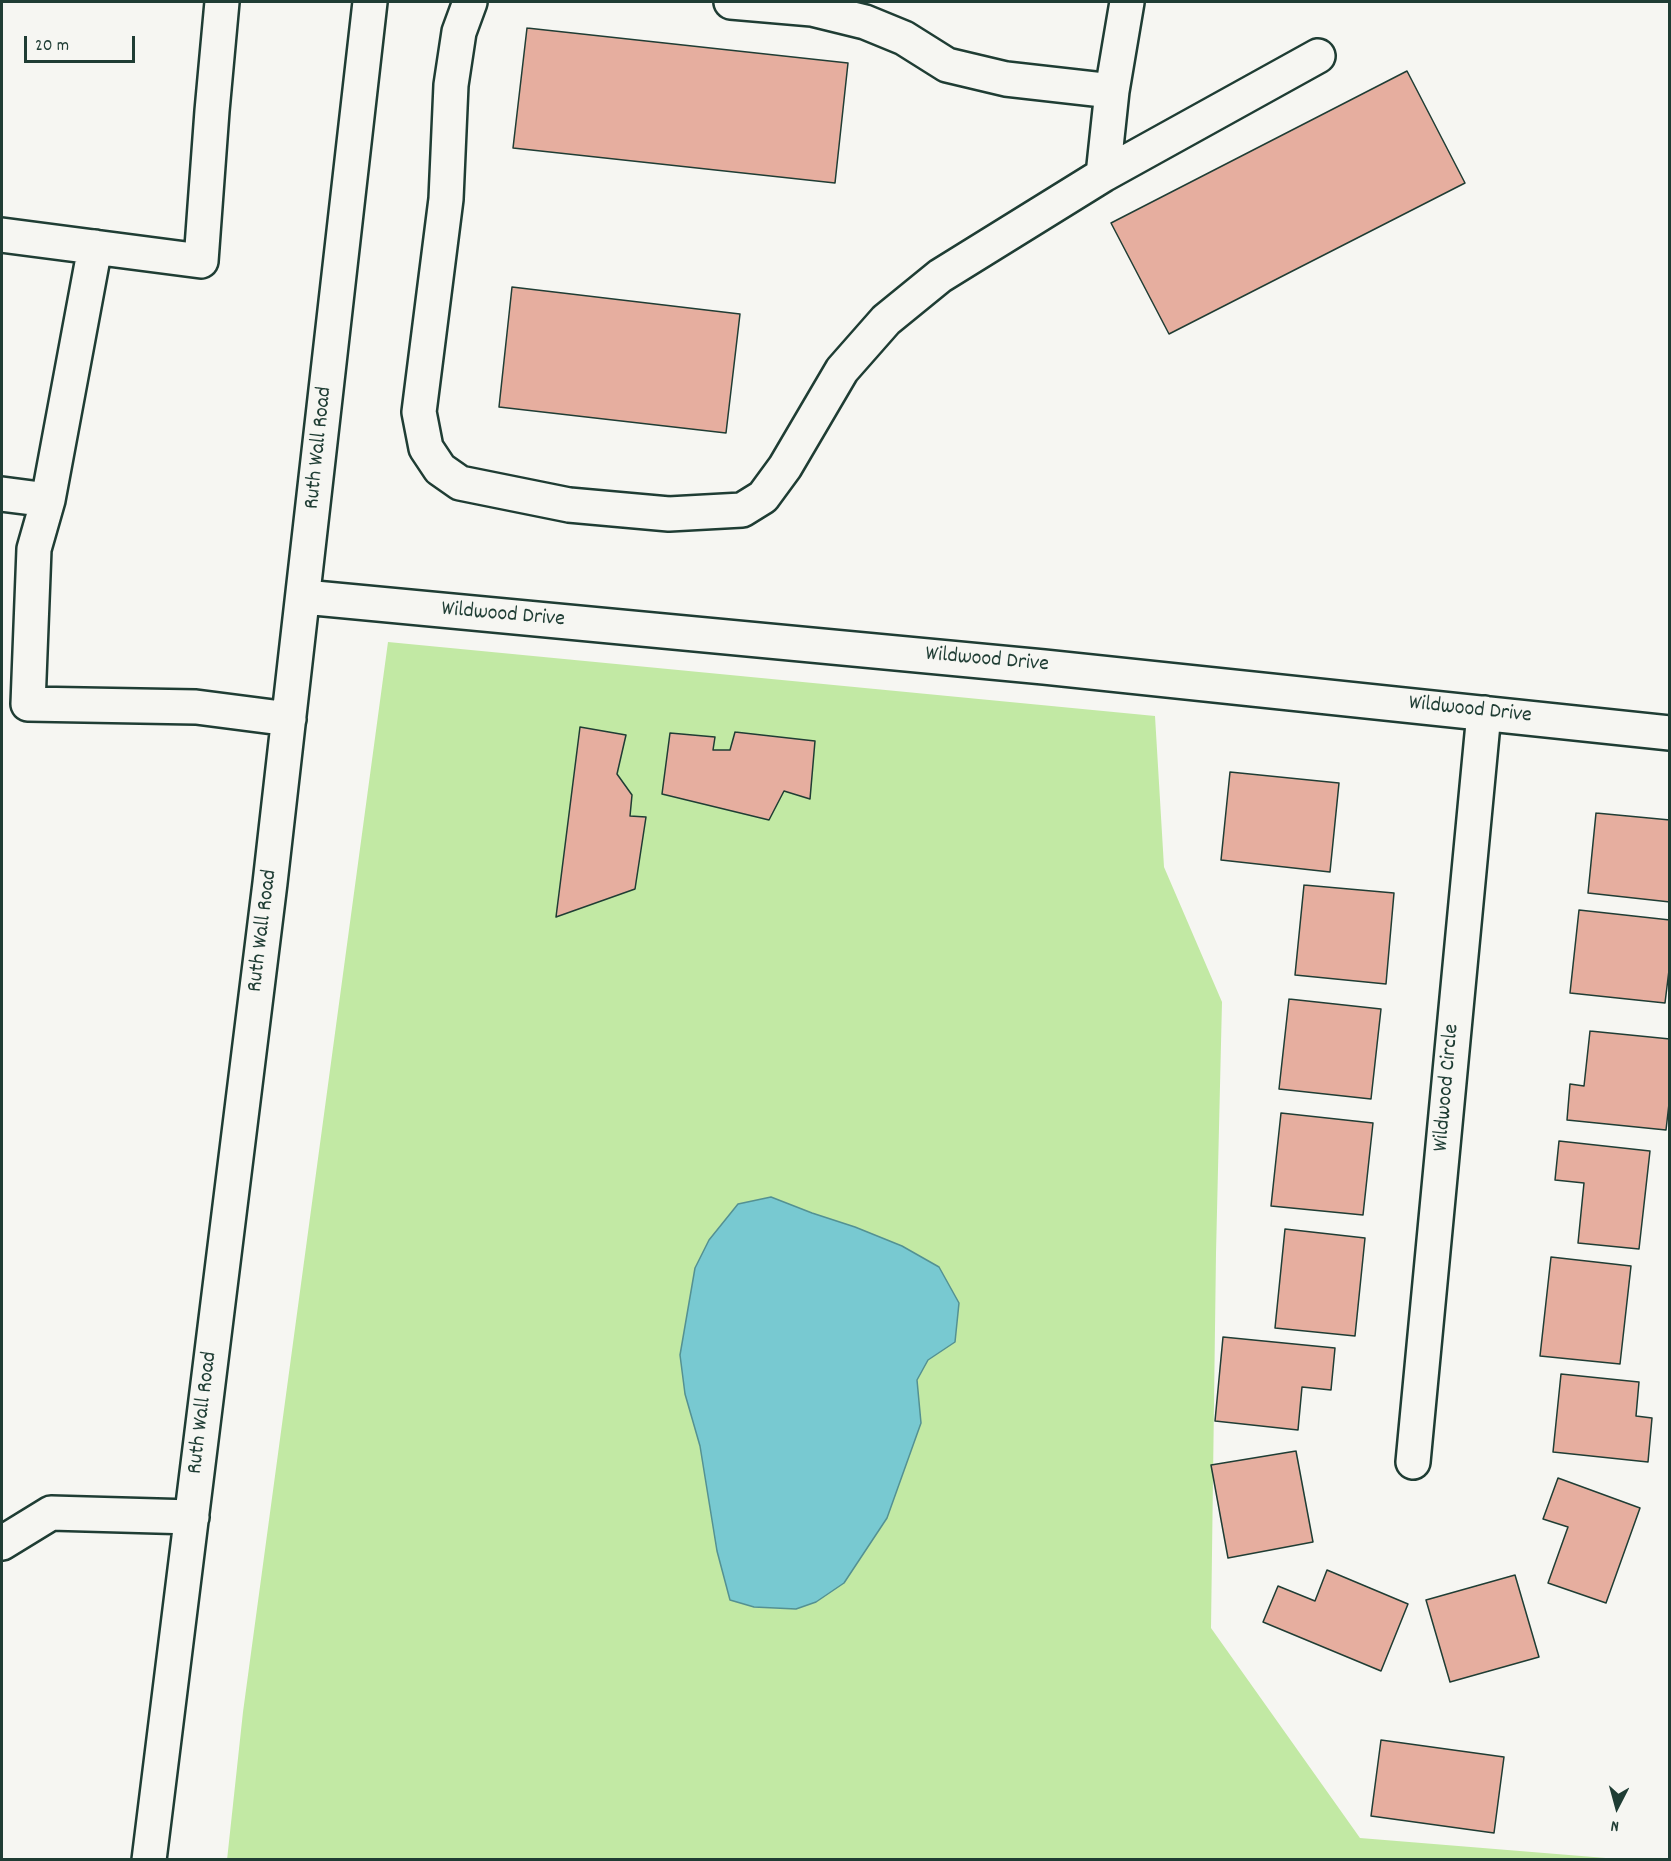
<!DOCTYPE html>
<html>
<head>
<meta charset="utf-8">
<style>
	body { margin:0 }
	#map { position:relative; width:1671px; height:1861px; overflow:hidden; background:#f6f6f2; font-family:Dekko,sans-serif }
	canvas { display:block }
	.frame { position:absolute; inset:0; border:3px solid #1f3d34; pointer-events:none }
	.north { position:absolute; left:1587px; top:1777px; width:60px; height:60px; -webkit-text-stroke:4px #f6f6f2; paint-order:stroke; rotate:186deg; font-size:16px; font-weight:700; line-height:24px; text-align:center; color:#1f3d34 }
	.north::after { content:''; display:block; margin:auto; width:21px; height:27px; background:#1f3d34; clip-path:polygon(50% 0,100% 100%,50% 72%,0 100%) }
	.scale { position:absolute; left:24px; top:36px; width:111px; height:27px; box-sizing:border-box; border:3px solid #1f3d34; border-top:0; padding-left:8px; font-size:18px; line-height:21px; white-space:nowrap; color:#1f3d34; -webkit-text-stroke:4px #f6f6f2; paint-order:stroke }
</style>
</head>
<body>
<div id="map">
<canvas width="1671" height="1861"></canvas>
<div class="frame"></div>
<div class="north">N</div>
<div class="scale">20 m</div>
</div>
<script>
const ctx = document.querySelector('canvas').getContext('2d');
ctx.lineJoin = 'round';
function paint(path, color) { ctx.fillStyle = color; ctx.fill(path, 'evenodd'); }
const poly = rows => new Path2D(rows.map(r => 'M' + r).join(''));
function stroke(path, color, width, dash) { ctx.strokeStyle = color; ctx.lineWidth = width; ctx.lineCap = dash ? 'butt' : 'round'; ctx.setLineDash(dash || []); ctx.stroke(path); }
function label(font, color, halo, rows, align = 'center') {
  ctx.font = font + ' Dekko,sans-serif'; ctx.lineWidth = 4.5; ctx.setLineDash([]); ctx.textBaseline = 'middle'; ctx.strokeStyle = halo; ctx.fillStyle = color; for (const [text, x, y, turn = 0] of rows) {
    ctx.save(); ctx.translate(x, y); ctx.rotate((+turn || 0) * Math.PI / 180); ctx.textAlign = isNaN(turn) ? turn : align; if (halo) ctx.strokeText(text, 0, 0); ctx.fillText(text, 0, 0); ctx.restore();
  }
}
const green = poly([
	[388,642,1155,716,1164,867,1222,1002,1216,1253,1211,1628,1360,1838,1618,1859,227,1860,243,1712]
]);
const water = poly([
	[771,1197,812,1213,855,1227,902,1246,939,1267,959,1303,955,1342,928,1360,917,1380,921,1423,887,1518,844,1583,816,1602,796,1609,754,1607,730,1600,717,1551,700,1446,685,1394,680,1355,695,1268,709,1240,738,1204,771,1197]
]);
const building = poly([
	[527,28,848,63,835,183,513,148,527,28],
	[1407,71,1465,183,1169,334,1111,223,1407,71],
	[512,287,740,314,726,433,499,407,512,287],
	[580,727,626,735,617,774,632,795,630,816,646,817,635,889,556,917,580,727],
	[735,732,815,741,810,799,784,791,769,820,662,794,670,733,715,737,713,750,730,750,735,732],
	[1230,772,1339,783,1330,872,1221,860,1230,772],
	[1596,813,1670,820,1670,902,1588,893,1596,813],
	[1304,885,1394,893,1386,984,1295,975,1304,885],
	[1579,910,1670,920,1670,962,1665,1003,1570,993,1579,910],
	[1289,999,1381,1009,1371,1099,1279,1089,1289,999],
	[1590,1031,1670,1039,1670,1095,1666,1130,1567,1120,1570,1084,1584,1086,1590,1031],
	[1281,1113,1373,1123,1363,1215,1271,1206,1281,1113],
	[1559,1141,1650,1151,1639,1249,1578,1243,1584,1183,1555,1180,1559,1141],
	[1285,1229,1365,1238,1355,1336,1275,1328,1285,1229],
	[1551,1257,1631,1266,1620,1364,1540,1356,1551,1257],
	[1223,1337,1335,1348,1331,1390,1302,1387,1298,1430,1215,1421,1223,1337],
	[1561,1374,1639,1382,1636,1416,1652,1418,1648,1462,1553,1452,1561,1374],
	[1296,1451,1313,1542,1228,1558,1211,1465,1296,1451],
	[1558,1478,1640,1508,1606,1603,1548,1583,1568,1527,1543,1519,1558,1478],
	[1327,1570,1408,1604,1381,1671,1263,1622,1278,1586,1315,1601,1327,1570],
	[1515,1575,1539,1657,1450,1682,1426,1600,1515,1575],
	[1381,1740,1504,1757,1494,1833,1371,1816,1381,1740]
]);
const minor = poly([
	[470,2,459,32,451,85,446,199,419,412,426,448,440,469,460,483,569,505,669,514,742,510,763,497,785,467,842,370,886,320,940,276,1103,175,1318,56],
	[731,2,812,9,865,22,904,38,947,65,1006,79,1112,91],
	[1103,175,1112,91,1127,2],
	[2,235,201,261,212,111,222,2],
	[95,247,48,500,34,549,28,704,196,707,289,719],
	[2,494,48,500],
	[304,597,1044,667,1670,733],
	[1413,1462,1484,713],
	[2,1543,51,1513,192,1517],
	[149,1860,270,883,370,2]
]);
const streetNames = [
	["Ruth Wall Road",320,448,-84],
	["Wildwood Drive",503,616,5],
	["Wildwood Drive",987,661,5],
	["Wildwood Drive",1470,711,6],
	["Ruth Wall Road",264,931,-83],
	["Wildwood Circle",1448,1088,-85],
	["Ruth Wall Road",204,1413,-83]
];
paint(green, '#c2e9a4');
paint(water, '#78c9d1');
stroke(water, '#549192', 1.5);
paint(building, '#e6ae9f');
stroke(building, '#1f3d34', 1.5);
stroke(minor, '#1f3d34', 38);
stroke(minor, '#f6f6f2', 33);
label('22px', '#1f3d34', '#f6f6f2', streetNames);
</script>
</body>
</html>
